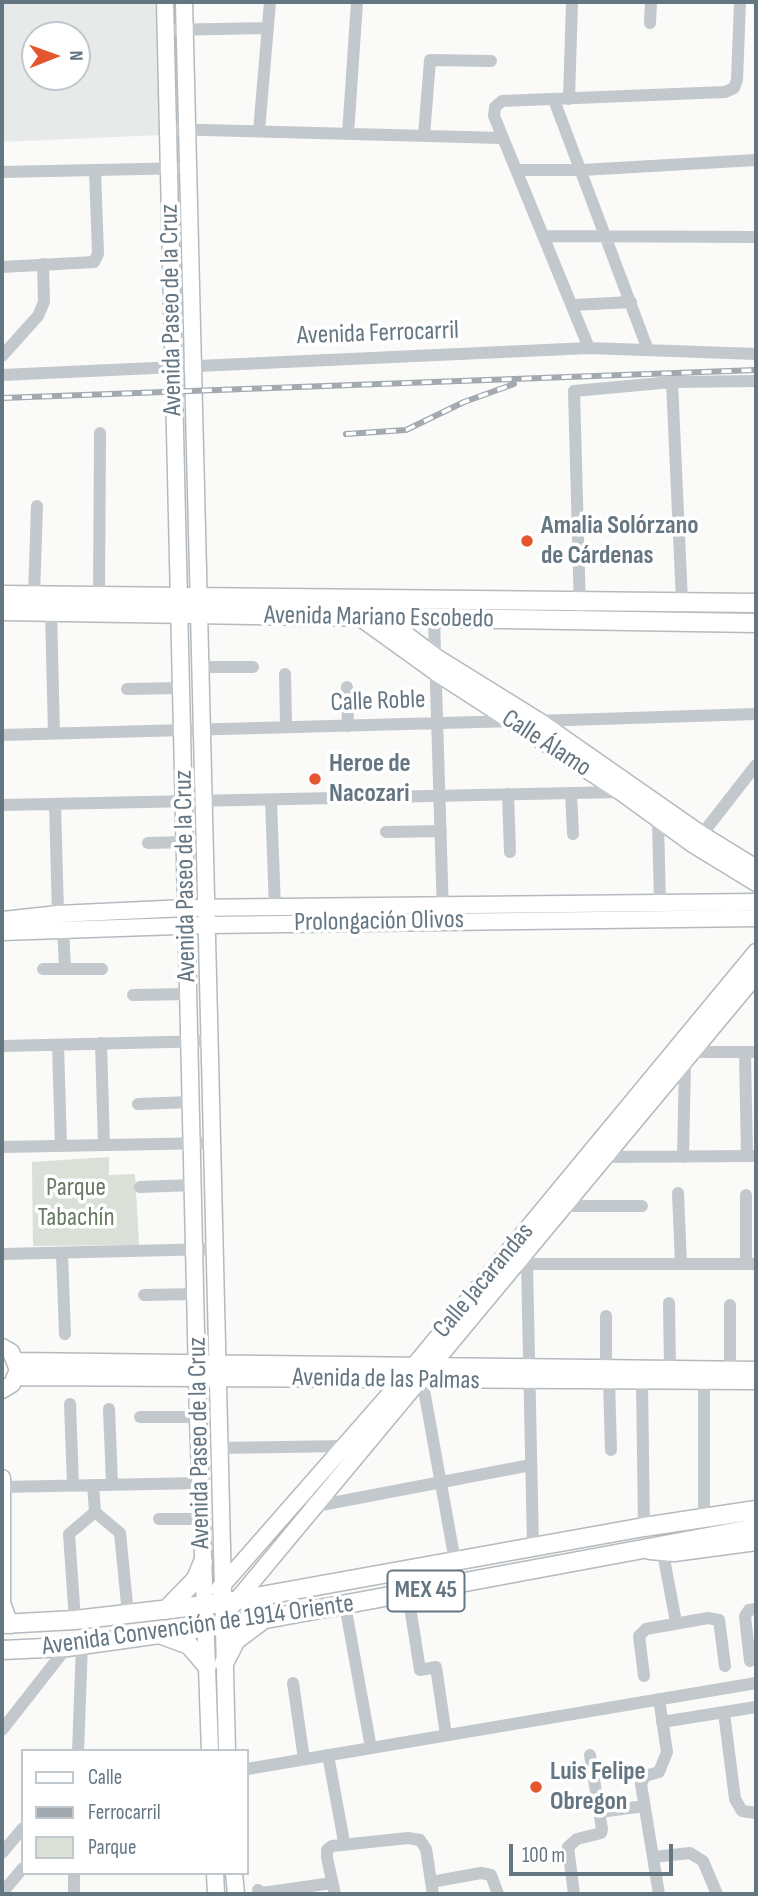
<!DOCTYPE html>
<html>
<head>
<meta charset="utf-8">
<style>
	body { margin:0 }
	#map { position:relative; width:758px; height:1896px; overflow:hidden; background:#fafaf8; font-family:"Sofia Sans Condensed",sans-serif }
	canvas { display:block }
	.frame { position:absolute; inset:0; border:4px solid #657683; pointer-events:none }
	.legend { position:absolute; left:21px; top:1749px; width:228px; height:126px; box-sizing:border-box; background:#fff; border:2px solid #c1c8cd; margin:0; padding:9px 12px; list-style:none; font-size:21px; color:#657683 }
	.legend li { display:flex; align-items:center; gap:14px; height:35px }
	.legend b { width:35px; border:2px solid #c1c8cd }
	.north { position:absolute; left:21px; top:21px; width:70px; height:70px; box-sizing:border-box; background:#fff; border:2px solid #c1c8cd; border-radius:50%; rotate:89deg; font-size:19px; font-weight:700; line-height:28px; text-align:center; color:#657683 }
	.north::after { content:''; display:block; margin:auto; width:24px; height:32px; background:#e4572e; clip-path:polygon(50% 0,100% 100%,50% 72%,0 100%) }
	.scale { position:absolute; left:509px; top:1844px; width:164px; height:32px; box-sizing:border-box; border:4px solid #657683; border-top:0; padding-left:9px; font-size:21px; line-height:24px; white-space:nowrap; color:#657683; -webkit-text-stroke:5px #fff; paint-order:stroke }
</style>
</head>
<body>
<div id="map">
<canvas width="758" height="1896"></canvas>
<div class="frame"></div>
<ul class="legend">
<li><b style="height:9px;background:#fff"></b>Calle</li>
<li><b style="height:9px;background:#a2aab0"></b>Ferrocarril</li>
<li><b style="height:19px;background:#dadfd7"></b>Parque</li>
</ul>
<div class="north">N</div>
<div class="scale">100 m</div>
</div>
<script>
const ctx = document.querySelector('canvas').getContext('2d');
ctx.lineJoin = 'round';
function paint(path, color) { ctx.fillStyle = color; ctx.fill(path, 'evenodd'); }
const poly = rows => new Path2D(rows.map(r => 'M' + r).join(''));
function stroke(path, color, width, dash) { ctx.strokeStyle = color; ctx.lineWidth = width; ctx.lineCap = dash ? 'butt' : 'round'; ctx.setLineDash(dash || []); ctx.stroke(path); }
function label(font, color, halo, rows, align = 'center') {
  ctx.font = font + ' "Sofia Sans Condensed",sans-serif'; ctx.lineWidth = 7; ctx.setLineDash([]); ctx.textBaseline = 'middle'; ctx.strokeStyle = halo; ctx.fillStyle = color; for (const [text, x, y, turn = 0] of rows) {
    ctx.save(); ctx.translate(x, y); ctx.rotate((+turn || 0) * Math.PI / 180); ctx.textAlign = isNaN(turn) ? turn : align; if (halo) ctx.strokeText(text, 0, 0); ctx.fillText(text, 0, 0); ctx.restore();
  }
}
const built = poly([
	[2,2,159,2,161,135,2,142],
	[35,35,77,35,77,77,35,77]
]);
const green = poly([
	[109,1157,109,1175,135,1174,139,1245,33,1246,32,1162]
]);
const street = poly([
	[650,23,651,2],
	[165,30,268,28],
	[569,99,572,2],
	[554,100,648,350],
	[167,129,502,138],
	[259,131,270,2],
	[348,134,357,2],
	[424,136,430,60,491,61],
	[517,170,582,170,756,160],
	[2,172,189,168],
	[544,236,756,237],
	[2,267,94,262,98,254,95,170],
	[573,305,631,302],
	[589,348,494,116,495,107,502,101,725,92,734,88,737,80,740,2],
	[2,356,38,316,44,302,43,264],
	[2,375,589,348,756,354],
	[672,382,682,601],
	[34,595,37,506],
	[99,596,100,433],
	[580,609,574,391,672,382,756,381],
	[51,612,54,734],
	[434,620,443,914],
	[201,667,253,667],
	[285,674,286,727],
	[347,687,348,726],
	[127,689,182,688],
	[536,721,756,714],
	[2,735,515,721],
	[571,793,573,834],
	[508,794,510,852],
	[271,800,275,909],
	[55,804,58,914],
	[2,805,621,792],
	[658,821,660,904],
	[386,832,441,831],
	[696,842,756,765],
	[148,843,185,842],
	[63,928,65,969],
	[43,969,102,969],
	[133,995,188,994],
	[101,1043,104,1145],
	[58,1045,61,1146],
	[2,1046,210,1041],
	[687,1049,693,1052,756,1052],
	[745,1052,747,1156],
	[138,1104,191,1102],
	[2,1147,212,1143],
	[599,1157,756,1156],
	[683,1157,685,1063],
	[140,1187,193,1185],
	[678,1193,681,1264],
	[746,1195,746,1264],
	[566,1206,642,1206],
	[2,1254,214,1249],
	[62,1254,65,1334],
	[522,1259,527,1264,756,1264],
	[527,1264,533,1546],
	[144,1295,196,1294],
	[669,1303,670,1369],
	[730,1305,730,1369],
	[606,1316,606,1368],
	[422,1379,455,1561],
	[609,1380,611,1450],
	[642,1381,644,1527],
	[70,1404,73,1485],
	[109,1409,112,1484],
	[140,1417,198,1417],
	[219,1448,346,1446],
	[93,1485,95,1512,120,1533,128,1614],
	[2,1487,200,1483],
	[303,1494,316,1506,531,1465],
	[704,1511,704,1381],
	[159,1519,201,1519],
	[663,1553,676,1622],
	[408,1594,420,1670,436,1667,446,1735],
	[345,1605,371,1748],
	[75,1620,69,1534,95,1512],
	[750,1661,745,1616,749,1610,756,1609],
	[644,1676,639,1636,646,1629,708,1618,719,1620,725,1666],
	[293,1683,304,1759],
	[724,1713,735,1799,742,1811,756,1813],
	[662,1722,756,1707],
	[2,1730,67,1647],
	[78,1751,82,1645],
	[328,1755,344,1842],
	[247,1769,756,1683],
	[600,1812,644,1806],
	[2,1853,23,1828],
	[653,1857,690,1853,703,1861,717,1894],
	[431,1882,481,1873,491,1875,498,1894],
	[258,1890,262,1893,332,1883],
	[2,1893,23,1868],
	[74,1894,74,1873],
	[335,1894,327,1858,327,1850,332,1846,408,1838,420,1840,426,1849,433,1894],
	[574,1894,568,1847,577,1839,601,1833,602,1829,590,1755],
	[659,1894,641,1784,645,1776,659,1772,667,1752,659,1699]
]);
const secondary = poly([
	[165,2,198,1417,210,1751],
	[184,2,227,1751],
	[378,613,436,657,539,721,701,834,756,868],
	[355,614,437,673,621,792,694,845,756,883],
	[3,920,58,914,186,908,756,902],
	[2,932,207,925,756,918],
	[2,1347,11,1352,18,1370,12,1384,2,1390],
	[17,1361,756,1370],
	[16,1377,756,1381],
	[2,1478,2,1603,10,1625],
	[650,1551,674,1553,756,1542],
	[219,1589,403,1379,756,952],
	[232,1606,756,975],
	[215,1873,216,1894],
	[234,1873,236,1894]
]);
const primary = poly([
	[2,595,756,603],
	[2,611,756,623],
	[166,1610,196,1579,203,1562],
	[2,1624,75,1620,222,1603,644,1527,756,1510],
	[162,1635,189,1645,207,1666],
	[2,1650,67,1647,266,1619,756,1528],
	[224,1663,236,1640,260,1622]
]);
const rail = poly([
	[2,398,756,370],
	[346,434,406,430,464,402,514,384]
]);
const markers = [
	[527,541,7,"#e4572e"],
	[315,779,7,"#e4572e"],
	[536,1787,7,"#e4572e"]
];
const shields = [
	[426,1591,77]
];
const shieldNames = [
	["MEX 45",426,1591]
];
const streetNames = [
	["Avenida Paseo de la Cruz",172,310,-91],
	["Avenida Ferrocarril",378,334,-2],
	["Avenida Mariano Escobedo",379,618,1],
	["Calle Roble",378,702,-2],
	["Calle Álamo",546,744,33],
	["Avenida Paseo de la Cruz",186,876,-91],
	["Prolongación Olivos",379,922,-1],
	["Calle Jacarandas",484,1281,-50],
	["Avenida de las Palmas",386,1380,1],
	["Avenida Paseo de la Cruz",200,1443,-91],
	["Avenida Convención de 1914 Oriente",198,1626,-8]
];
const poiNames = [
	["Amalia Solórzano",541,526],
	["de Cárdenas",541,556],
	["Heroe de",329,764],
	["Nacozari",329,794],
	["Luis Felipe",550,1772],
	["Obregon",550,1802]
];
const parkNames = [
	["Parque",76,1188],
	["Tabachín",76,1218]
];
paint(built, '#e8e9e9');
paint(green, '#dadfd7');
stroke(secondary, '#b3babf', 19);
stroke(primary, '#b5babe', 21);
stroke(street, '#c3c8cc', 12);
stroke(secondary, '#fff', 16);
stroke(primary, '#fff', 18);
stroke(rail, '#a2aab0', 6);
stroke(rail, '#fff', 3.5, [10]);
for (const [x, y, r, color] of markers) { const dot = new Path2D(); dot.arc(x, y, r, 0, 2 * Math.PI); ctx.fillStyle = color; ctx.fill(dot); stroke(dot, '#fff', 2.5); }
for (const [x, y, w] of shields) { const box = new Path2D(); box.roundRect(x - w / 2, y - 20.5, w, 41, 5); ctx.fillStyle = '#fff'; ctx.fill(box); stroke(box, '#657683', 2); }
label('bold 24px', '#657683', null, shieldNames);
label('26px', '#657683', '#fff', streetNames);
label('bold 26px', '#657683', '#fff', poiNames, 'left');
label('26px', '#687a64', '#fff', parkNames);
</script>
</body>
</html>
